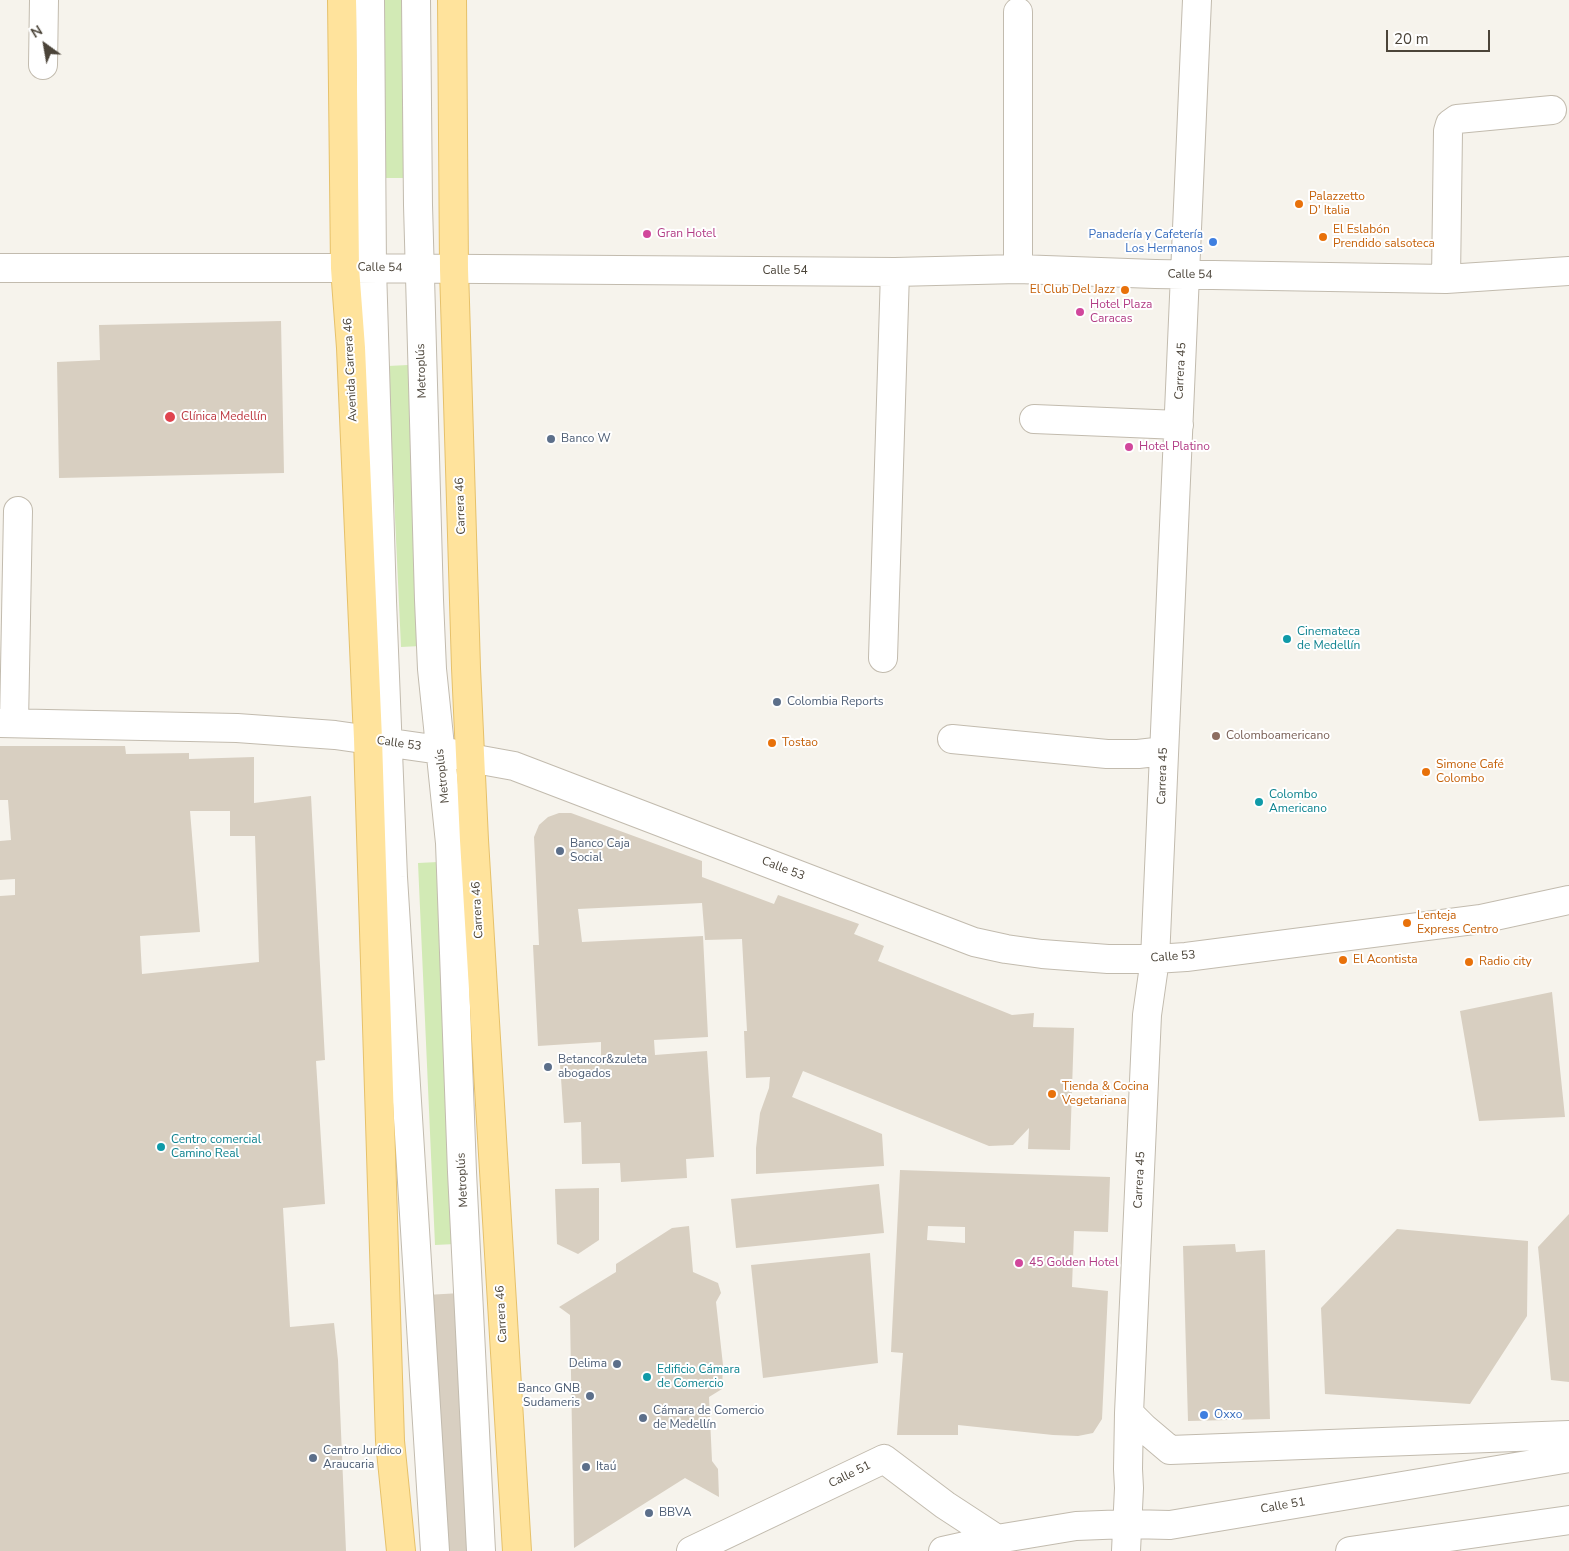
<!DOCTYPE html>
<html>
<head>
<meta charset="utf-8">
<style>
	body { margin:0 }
	#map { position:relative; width:1569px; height:1551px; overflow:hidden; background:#f6f3ec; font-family:"Nunito Sans",sans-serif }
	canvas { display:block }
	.north { position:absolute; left:20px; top:20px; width:50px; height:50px; -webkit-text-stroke:4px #fff; paint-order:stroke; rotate:328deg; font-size:14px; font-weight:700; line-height:20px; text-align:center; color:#4b4439 }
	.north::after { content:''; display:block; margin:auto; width:18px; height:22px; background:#4b4439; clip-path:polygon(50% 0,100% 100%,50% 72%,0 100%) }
	.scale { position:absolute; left:1386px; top:30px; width:104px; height:22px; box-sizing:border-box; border:2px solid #4b4439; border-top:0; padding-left:6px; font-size:15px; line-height:18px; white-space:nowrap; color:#4b4439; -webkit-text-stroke:4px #fff; paint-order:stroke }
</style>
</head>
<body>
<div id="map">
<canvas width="1569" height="1551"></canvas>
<div class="north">N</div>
<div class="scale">20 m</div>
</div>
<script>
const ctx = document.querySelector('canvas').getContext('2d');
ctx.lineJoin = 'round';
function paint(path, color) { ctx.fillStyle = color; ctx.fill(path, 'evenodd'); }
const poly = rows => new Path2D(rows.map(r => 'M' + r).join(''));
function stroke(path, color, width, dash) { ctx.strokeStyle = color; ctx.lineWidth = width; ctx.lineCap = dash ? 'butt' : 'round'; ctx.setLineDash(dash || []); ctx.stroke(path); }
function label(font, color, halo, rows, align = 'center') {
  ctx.font = font + ' "Nunito Sans",sans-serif'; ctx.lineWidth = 4; ctx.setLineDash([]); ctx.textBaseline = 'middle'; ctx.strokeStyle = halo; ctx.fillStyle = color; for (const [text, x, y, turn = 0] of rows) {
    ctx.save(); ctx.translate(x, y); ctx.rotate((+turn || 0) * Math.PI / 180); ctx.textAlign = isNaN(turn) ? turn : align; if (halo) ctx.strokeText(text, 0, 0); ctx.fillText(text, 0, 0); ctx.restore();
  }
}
const green = poly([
	[382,0,407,0,408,178,384,178],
	[408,365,421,646,401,647,388,366],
	[438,862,455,1244,435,1245,418,863]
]);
const building = poly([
	[281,321,284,473,59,478,57,362,100,360,99,325],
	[0,746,125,746,126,754,189,753,189,759,254,757,254,803,311,796,325,1060,316,1061,325,1204,283,1208,290,1327,334,1323,338,1360,346,1551,0,1551,0,896,15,895,15,879,0,880,0,841,11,840,8,800,0,800],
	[190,811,230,811,230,836,255,836,259,962,142,974,140,936,200,932],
	[559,813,571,813,702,861,702,877,774,904,778,895,859,924,854,934,884,946,878,961,1012,1015,1034,1013,1033,1027,1074,1028,1070,1150,1028,1149,1029,1128,1013,1145,989,1146,803,1071,792,1097,882,1134,884,1166,756,1174,756,1148,760,1113,769,1088,770,1077,746,1078,744,1031,747,1031,742,939,705,940,702,903,578,909,582,942,703,936,708,1037,654,1040,655,1055,707,1051,714,1157,686,1159,687,1178,621,1182,620,1163,582,1164,581,1122,564,1123,560,1063,601,1059,601,1042,538,1046,533,945,539,945,534,837,539,825,548,817],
	[1552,992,1565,1117,1479,1121,1460,1011],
	[900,1170,1110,1177,1108,1232,1074,1231,1072,1287,1108,1291,1102,1419,1093,1433,1078,1436,1053,1435,958,1425,958,1435,897,1435,903,1353,891,1352],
	[928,1226,965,1227,965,1243,927,1240],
	[879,1184,884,1233,736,1248,731,1199],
	[599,1188,599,1240,578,1254,557,1244,555,1189],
	[1569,1214,1569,1382,1551,1380,1538,1247],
	[689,1226,693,1272,718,1283,721,1293,716,1302,723,1365,722,1389,709,1397,712,1461,718,1469,719,1497,685,1478,574,1548,570,1315,559,1307,616,1272,616,1264,672,1228],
	[1397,1229,1528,1241,1527,1316,1470,1404,1325,1394,1321,1308],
	[1235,1244,1236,1252,1265,1250,1270,1419,1188,1421,1183,1246],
	[870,1253,878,1363,763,1378,751,1265],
	[461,1293,477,1551,441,1551,426,1295]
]);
const minor = poly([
	[370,0,372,268,382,601,393,877,435,1551],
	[416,0,418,205,429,600,432,669,450,843,462,1172,481,1551],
	[43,65,44,0],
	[0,268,345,268,895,272,1018,269,1155,274,1446,279,1569,271],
	[1018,269,1018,12],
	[1446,279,1448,131,1450,124,1457,119,1552,110],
	[1034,419,1179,425],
	[883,658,895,272],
	[0,723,237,728,335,735,440,750,470,758,514,766,974,942,1006,949,1042,954,1108,959,1155,959,1186,957,1481,919,1569,900],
	[14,723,18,511],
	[952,739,1107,754,1138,754,1164,751],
	[1129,1413,1144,1428,1170,1450,1569,1435],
	[691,1551,884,1459,945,1505,997,1539],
	[943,1551,997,1539,1076,1526,1128,1524,1170,1525,1569,1458],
	[1126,1551,1129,1488,1128,1469,1129,1413,1147,1015,1155,959,1156,937,1197,0],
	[1350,1551,1569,1520]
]);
const major = poly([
	[342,0,345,268,351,348,368,739,390,1441,401,1551],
	[452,0,454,269,466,668,474,840,517,1551]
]);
const markers = [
	[1299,204,5,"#e8710a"],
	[647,234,5,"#d1479c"],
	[1323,237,5,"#e8710a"],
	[1213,242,5,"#3f7fe0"],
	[1125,290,5,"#e8710a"],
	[1080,312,5,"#d1479c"],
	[170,417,6,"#e0444e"],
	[551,439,5,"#5c6f8a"],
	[1129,447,5,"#d1479c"],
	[1287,639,5,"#0f9aa8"],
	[777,702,5,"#5c6f8a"],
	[1216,736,5,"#8d6e63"],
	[772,743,5,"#e8710a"],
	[1426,772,5,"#e8710a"],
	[1259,802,5,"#0f9aa8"],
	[560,851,5,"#5c6f8a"],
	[1407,923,5,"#e8710a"],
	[1343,960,5,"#e8710a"],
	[1469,962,5,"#e8710a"],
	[548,1067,5,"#5c6f8a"],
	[1052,1094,5,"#e8710a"],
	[161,1147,5,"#0f9aa8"],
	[1019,1263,5,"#d1479c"],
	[617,1364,5,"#5c6f8a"],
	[647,1377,5,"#0f9aa8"],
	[590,1396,5,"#5c6f8a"],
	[1204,1415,5,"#3f7fe0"],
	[643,1418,5,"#5c6f8a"],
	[313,1458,5,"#5c6f8a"],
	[586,1467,5,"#5c6f8a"],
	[649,1513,5,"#5c6f8a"]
];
const foodNames = [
	["Palazzetto",1309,197],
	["D' Italia",1309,211],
	["El Eslabón",1333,230],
	["Prendido salsoteca",1333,244],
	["El Club Del Jazz",1115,290,"right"],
	["Tostao",782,743],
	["Simone Café",1436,765],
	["Colombo",1436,779],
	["Lenteja",1417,916],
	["Express Centro",1417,930],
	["El Acontista",1353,960],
	["Radio city",1479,962],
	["Tienda & Cocina",1062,1087],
	["Vegetariana",1062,1101]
];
const hotelNames = [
	["Gran Hotel",657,234],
	["Hotel Plaza",1090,305],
	["Caracas",1090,319],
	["Hotel Platino",1139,447],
	["45 Golden Hotel",1029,1263]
];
const shopNames = [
	["Panadería y Cafetería",1203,235],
	["Los Hermanos",1203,249],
	["Oxxo",1214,1415,"left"]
];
const streetNames = [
	["Calle 54",380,268,1],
	["Calle 54",785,271],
	["Calle 54",1190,275,1],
	["Avenida Carrera 46",351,370,-93],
	["Metroplús",422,371,-92],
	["Carrera 45",1181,371,-87],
	["Carrera 46",461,506,-92],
	["Calle 53",399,744,8],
	["Metroplús",443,776,-96],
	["Carrera 45",1163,776,-88],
	["Calle 53",783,869,21],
	["Carrera 46",478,910,-93],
	["Calle 53",1173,957,-4],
	["Metroplús",463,1180,-93],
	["Carrera 45",1140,1180,-87],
	["Carrera 46",502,1314,-93],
	["Calle 51",850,1475,-26],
	["Calle 51",1283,1506,-10]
];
const healthNames = [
	["Clínica Medellín",181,417]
];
const serviceNames = [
	["Banco W",561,439],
	["Colombia Reports",787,702],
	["Banco Caja",570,844],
	["Social",570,858],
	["Betancor&zuleta",558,1060],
	["abogados",558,1074],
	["Delima",607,1364,"right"],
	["Banco GNB",580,1389,"right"],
	["Sudameris",580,1403,"right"],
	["Cámara de Comercio",653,1411],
	["de Medellín",653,1425],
	["Centro Jurídico",323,1451],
	["Araucaria",323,1465],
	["Itaú",596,1467],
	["BBVA",659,1513]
];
const cultureNames = [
	["Cinemateca",1297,632],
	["de Medellín",1297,646],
	["Colombo",1269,795],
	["Americano",1269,809],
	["Centro comercial",171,1140],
	["Camino Real",171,1154],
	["Edificio Cámara",657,1370],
	["de Comercio",657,1384]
];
const educationNames = [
	["Colomboamericano",1226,736]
];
paint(green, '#d2eab5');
paint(building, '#d8cfc1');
stroke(minor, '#c2bbae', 30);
stroke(major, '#e6c16a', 30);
stroke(minor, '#fff', 28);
stroke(major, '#ffe39c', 28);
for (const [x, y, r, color] of markers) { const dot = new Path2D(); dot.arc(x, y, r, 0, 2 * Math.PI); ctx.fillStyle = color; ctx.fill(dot); stroke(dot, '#fff', 2); }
label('12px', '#c56008', '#fff', foodNames, 'left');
label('12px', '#b23c85', '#fff', hotelNames, 'left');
label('12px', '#366cbe', '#fff', shopNames, 'right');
label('12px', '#4b4439', '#fff', streetNames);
label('12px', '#be3a42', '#fff', healthNames, 'left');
label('12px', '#4e5e75', '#fff', serviceNames, 'left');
label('12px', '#0d838f', '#fff', cultureNames, 'left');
label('12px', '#785e54', '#fff', educationNames, 'left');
</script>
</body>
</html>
